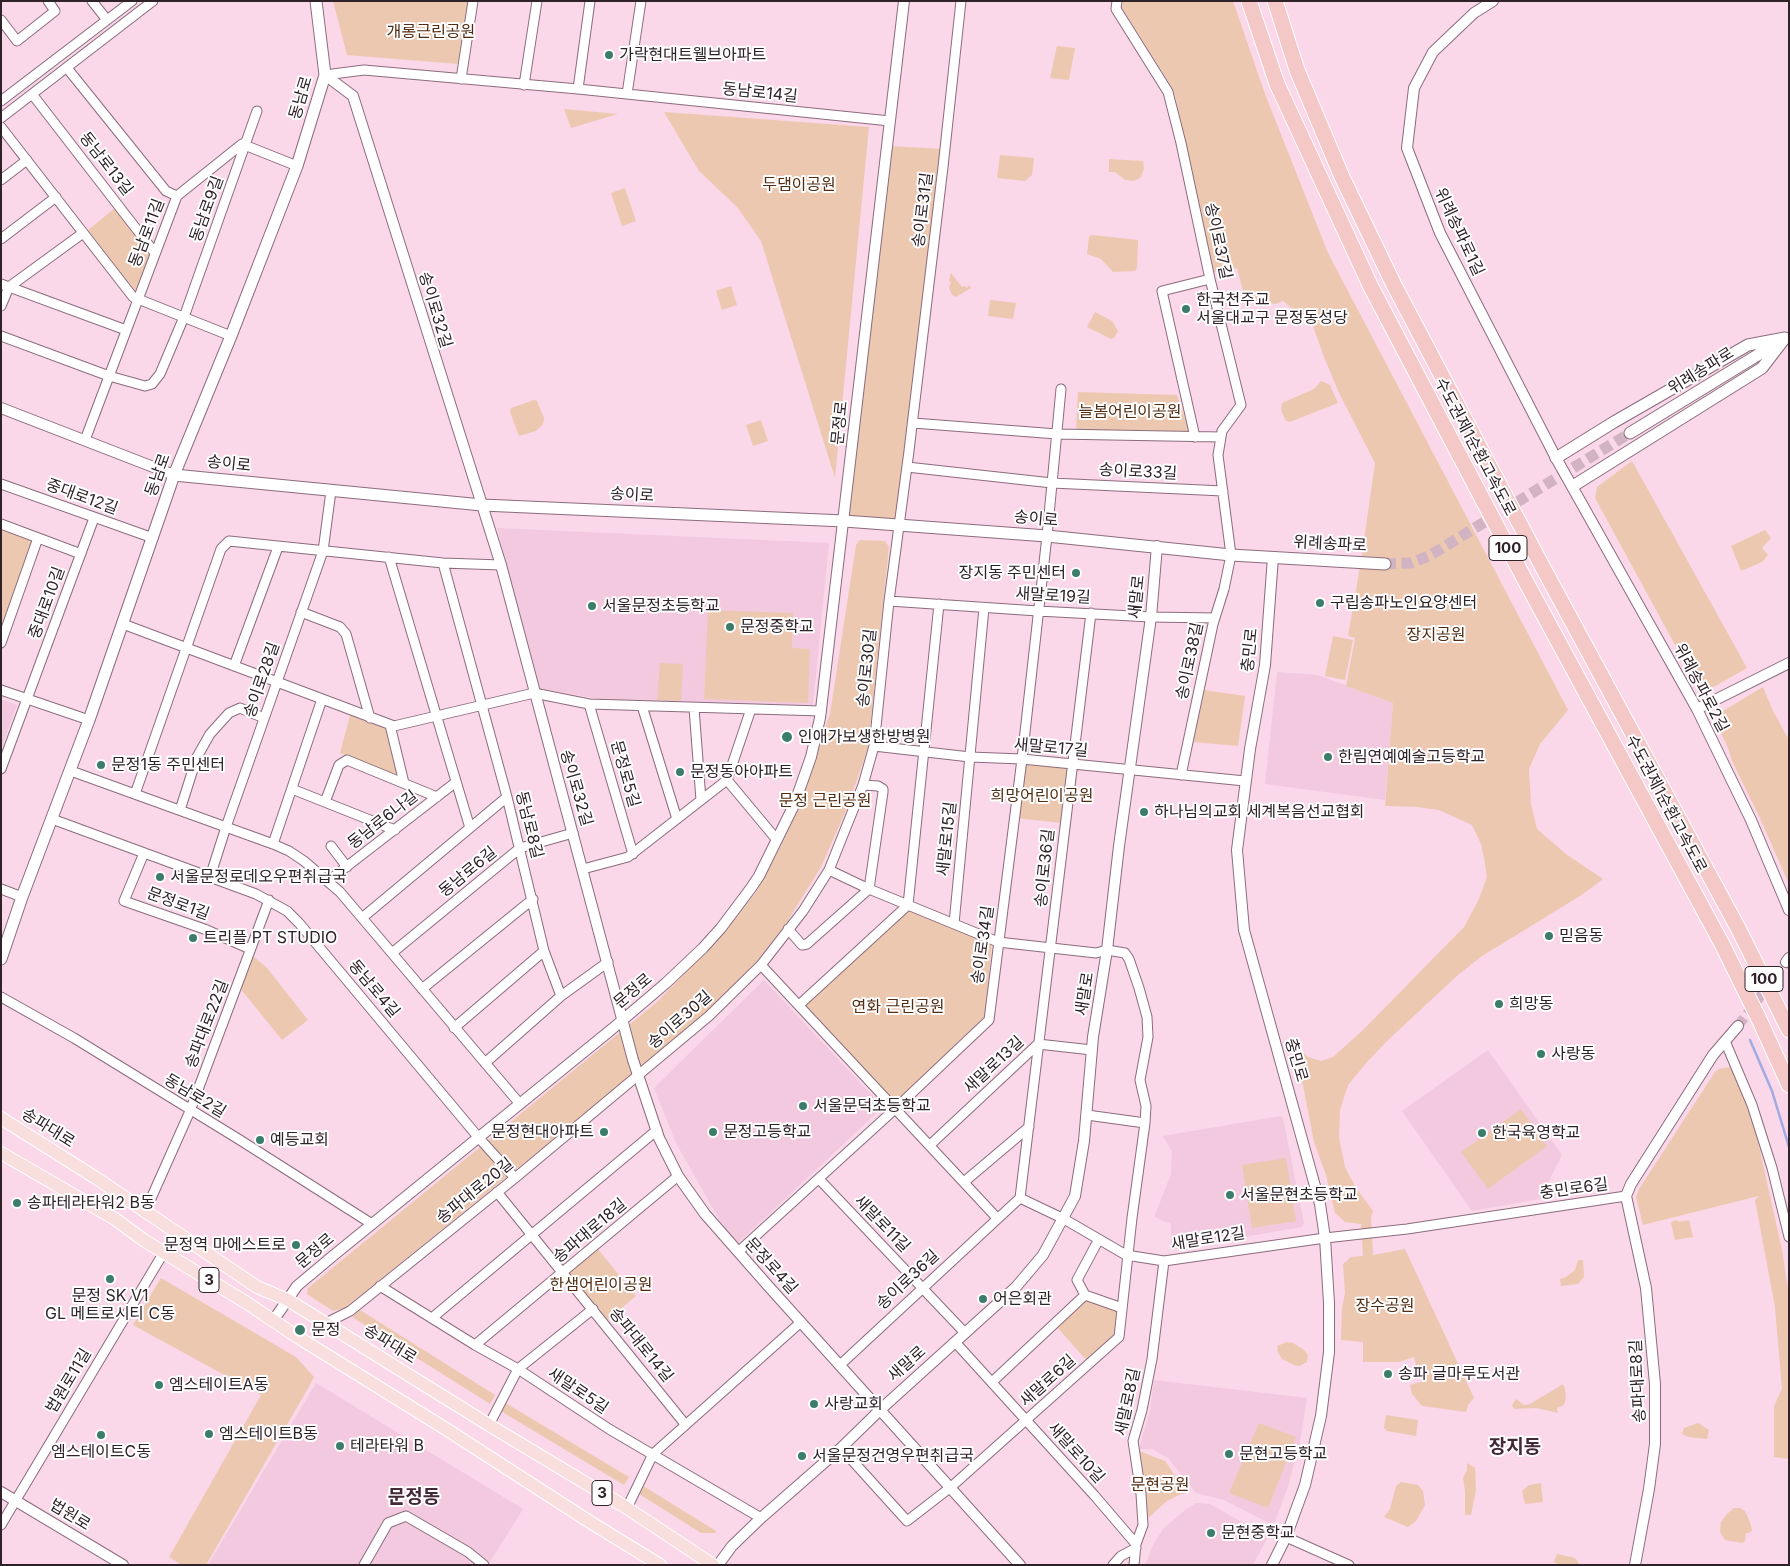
<!DOCTYPE html>
<html>
<head>
<meta charset="utf-8">
<style>
	body { margin:0 }
	#map { position:relative; width:1790px; height:1566px; overflow:hidden; background:#fad7e9; font-family:Inter,sans-serif }
	canvas { display:block }
	.frame { position:absolute; inset:0; border:2px solid #2f2229; pointer-events:none }
</style>
</head>
<body>
<div id="map">
<canvas width="1790" height="1566"></canvas>
<div class="frame"></div>
</div>
<script>
const ctx = document.querySelector('canvas').getContext('2d');
ctx.lineJoin = 'round';
function paint(path, color) { ctx.fillStyle = color; ctx.fill(path, 'evenodd'); }
const poly = rows => new Path2D(rows.map(r => 'M' + r).join(''));
function stroke(path, color, width, dash) { ctx.strokeStyle = color; ctx.lineWidth = width; ctx.lineCap = dash ? 'butt' : 'round'; ctx.setLineDash(dash || []); ctx.stroke(path); }
function label(font, color, halo, rows, align = 'center') {
  ctx.font = font + ' Inter,"Noto Sans KR",sans-serif'; ctx.lineWidth = 4; ctx.setLineDash([]); ctx.textBaseline = 'middle'; ctx.strokeStyle = halo; ctx.fillStyle = color; for (const [text, x, y, turn = 0] of rows) {
    ctx.save(); ctx.translate(x, y); ctx.rotate((+turn || 0) * Math.PI / 180); ctx.textAlign = isNaN(turn) ? turn : align; if (halo) ctx.strokeText(text, 0, 0); ctx.fillText(text, 0, 0); ctx.restore();
  }
}
const built = poly([
	[497,528,829,543,813,705,668,703,606,700,539,689],
	[1277,672,1318,675,1393,703,1385,800,1265,784],
	[1,699,17,705,1,749],
	[764,980,883,1107,738,1243,724,1228,676,1143,654,1088],
	[1488,1050,1562,1155,1540,1199,1472,1211,1402,1111],
	[1281,1116,1283,1118,1304,1224,1301,1227,1171,1250,1171,1224,1155,1217,1155,1215,1171,1174,1172,1152,1163,1136],
	[1154,1380,1307,1398,1300,1443,1288,1486,1275,1522,1269,1523,1224,1500,1196,1493,1168,1458,1152,1449,1139,1449,1150,1411],
	[316,1383,523,1509,488,1565,208,1565],
	[1196,1503,1210,1504,1268,1537,1253,1565,1145,1565,1153,1545,1163,1529,1185,1510]
]);
const green = poly([
	[333,1,468,1,458,64,347,55],
	[1123,1,1233,1,1265,94,1328,253,1568,710,1540,744,1529,769,1531,804,1537,829,1566,854,1603,879,1583,894,1541,920,1482,956,1458,975,1388,1040,1368,1061,1348,1085,1340,1110,1339,1138,1345,1167,1356,1188,1373,1211,1371,1217,1373,1255,1405,1249,1474,1398,1468,1405,1466,1412,1422,1406,1412,1394,1410,1385,1424,1381,1418,1373,1414,1357,1399,1362,1363,1362,1363,1342,1341,1340,1342,1308,1345,1293,1343,1264,1351,1257,1363,1256,1361,1224,1345,1222,1335,1213,1326,1175,1314,1142,1295,1044,1308,1057,1321,1061,1333,1057,1362,1031,1464,927,1479,899,1485,882,1487,877,1484,858,1481,844,1472,825,1439,810,1417,807,1385,806,1393,703,1346,686,1355,638,1348,636,1361,561,1375,463,1339,393,1324,357,1313,326,1283,301,1276,304,1246,302,1237,268,1214,272,1175,95,1168,81,1122,8],
	[1057,46,1075,48,1069,80,1050,78],
	[564,109,618,114,571,128],
	[664,112,869,127,835,478,761,241,737,207,699,171],
	[888,146,945,149,900,524,844,521],
	[1000,155,1034,158,1032,175,1025,181,997,178],
	[1109,159,1143,161,1144,169,1141,177,1134,181,1125,180,1115,172,1109,172],
	[625,188,636,221,622,226,611,193],
	[115,208,151,252,135,291,88,230],
	[1092,235,1138,240,1137,268,1135,271,1113,272,1101,259,1087,254,1089,237],
	[951,273,962,287,965,286,967,288,969,285,971,288,956,297,952,295,949,288,951,282,949,281],
	[731,286,737,305,722,310,716,291],
	[990,300,1016,303,1013,319,988,316],
	[1095,312,1112,321,1118,331,1114,338,1111,339,1087,327],
	[1321,381,1330,385,1338,403,1290,422,1286,421,1281,410,1282,403,1314,389],
	[1078,392,1177,395,1189,431,1076,430],
	[534,400,537,401,544,418,543,424,536,431,519,436,510,412,511,408],
	[761,420,768,441,753,446,746,425],
	[1632,461,1747,668,1710,689,1698,687,1595,498,1597,487],
	[1,527,34,540,1,631],
	[1765,530,1771,538,1762,548,1768,555,1762,562,1741,571,1731,546],
	[860,540,885,541,889,547,868,748,847,808,821,867,785,925,757,961,705,1014,631,1076,345,1308,333,1311,307,1294,308,1288,657,1002,719,938,757,891,781,846,798,805,830,714,856,545],
	[708,610,793,613,792,648,810,649,808,703,704,699],
	[1333,636,1353,640,1345,680,1325,676],
	[660,663,683,664,681,701,657,700],
	[1763,687,1773,711,1789,740,1789,884,1759,816,1732,761,1728,748,1717,724,1718,714],
	[1204,690,1245,696,1238,746,1193,742],
	[351,712,385,725,398,777,340,753],
	[1023,763,1070,766,1062,823,1016,818],
	[908,909,992,943,985,1016,893,1104,802,1005],
	[252,955,267,968,308,1020,282,1040,239,987],
	[1729,1067,1734,1070,1755,1128,1782,1250,1789,1296,1789,1459,1774,1457,1774,1406,1782,1389,1775,1307,1755,1200,1759,1196,1643,1225,1636,1197,1639,1189,1715,1072,1719,1069],
	[1521,1109,1547,1146,1488,1189,1461,1152],
	[1286,1158,1296,1221,1252,1228,1242,1165],
	[1677,1220,1679,1222,1689,1220,1693,1237,1675,1240,1671,1223,1673,1221],
	[597,1248,636,1296,606,1321,567,1274],
	[1578,1260,1583,1260,1584,1277,1578,1284,1561,1286,1560,1279,1566,1277,1575,1270],
	[161,1278,296,1357,314,1377,311,1383,206,1565,182,1565,169,1557,261,1395,133,1325],
	[1087,1297,1119,1309,1117,1335,1088,1362,1056,1326],
	[360,1310,495,1395,490,1404,352,1317],
	[1287,1342,1293,1343,1304,1350,1308,1355,1307,1362,1299,1366,1294,1365,1282,1359,1278,1352,1277,1346],
	[1563,1384,1565,1389,1566,1398,1564,1405,1557,1408,1558,1413,1536,1408,1514,1409,1512,1405,1516,1399,1524,1405,1530,1404],
	[504,1402,629,1477,624,1485,499,1410],
	[1386,1415,1418,1420,1416,1436,1387,1431,1384,1428],
	[1259,1423,1296,1437,1268,1508,1229,1493],
	[1698,1423,1709,1430,1707,1439,1688,1437,1682,1434,1684,1428],
	[1139,1451,1165,1461,1187,1493,1181,1494,1167,1501,1147,1519],
	[1467,1463,1475,1468,1476,1490,1471,1515,1465,1515,1465,1491,1463,1478,1467,1470],
	[1401,1482,1418,1485,1423,1491,1425,1505,1416,1521,1408,1527,1384,1517,1390,1509,1396,1486],
	[1541,1483,1543,1502,1525,1504,1522,1491,1529,1485],
	[640,1484,716,1531,715,1533,701,1533,636,1492],
	[1734,1508,1740,1508,1745,1511,1750,1522,1752,1530,1749,1533,1746,1533,1745,1541,1742,1543,1725,1540,1720,1532,1721,1522,1727,1514],
	[1557,1554,1575,1558,1580,1565,1559,1565,1554,1562]
]);
const stream = poly([
	[1750,1040,1772,1091,1789,1147]
]);
const tertiaryTunnel = poly([
	[1738,1026,1786,962]
]);
const secondaryTunnel = poly([
	[1385,564,1411,563,1429,556,1630,433]
]);
const minor = poly([
	[92,1,107,20],
	[1117,1,1116,9,1168,92,1181,143,1210,279,1241,405,1222,431,1218,455,1231,555,1224,589,1213,624,1181,775],
	[1,20,17,41,55,11,48,1],
	[67,68,166,191,177,196],
	[325,75,364,70,578,89,890,121],
	[461,79,473,1],
	[524,85,537,1],
	[578,89,590,1],
	[32,94,155,253],
	[627,94,641,1],
	[1,101,132,1],
	[1,118,153,1],
	[1,127,133,297,231,336],
	[1,180,27,160],
	[1,239,56,197],
	[1,284,126,330],
	[1,306,9,287,83,233],
	[1,336,109,376,145,386,152,384,160,374,184,317,257,111],
	[913,423,1057,434,1221,437],
	[1195,437,1162,291,1210,279],
	[85,440,177,196,242,144,297,166],
	[907,467,1052,483,1223,491],
	[1,484,153,538],
	[1,524,81,554],
	[389,557,470,828],
	[443,563,507,797,544,951,561,996],
	[889,601,1038,611,1151,617,1215,618],
	[301,612,340,627,346,634,370,718],
	[123,624,394,726,534,693,589,704,821,711],
	[1,643,38,538],
	[234,666,278,547],
	[1,690,89,720],
	[589,704,633,854],
	[642,706,677,819],
	[694,708,701,800],
	[390,725,404,783],
	[874,746,970,757,1022,759,1245,781],
	[1,769,94,518],
	[71,771,273,844,289,851,304,861,340,892,520,1104],
	[727,780,777,840],
	[292,789,395,830],
	[135,794,221,549,229,541,443,563,501,565],
	[325,802,339,765,347,760,437,797],
	[180,810,197,757,210,734,229,713,240,708,264,718],
	[52,819,256,894,287,911,299,923,479,1138,515,1178],
	[273,844,322,699],
	[331,846,347,867],
	[144,853,124,901,207,930,250,949],
	[583,869,628,857,727,780,751,709],
	[829,870,869,889,998,942,1096,953,1107,950,1125,953,1129,959,1139,988,1147,1017,1148,1037,1140,1080,1146,1106,1145,1123],
	[210,877,226,827,323,551,331,491],
	[328,881,456,782],
	[1,889,22,897],
	[362,918,507,797],
	[954,924,984,608],
	[788,929,802,945,807,944,869,889,883,792,883,789,878,786,863,785],
	[392,953,520,848,573,833],
	[761,965,997,1218],
	[422,989,533,899],
	[1,997,74,1038,240,1140,372,1224],
	[799,1005,908,905,939,604],
	[454,1028,544,951],
	[1725,1041,1752,1105,1772,1168,1789,1237],
	[485,1063,561,996,608,962],
	[930,1145,1038,1044,1092,1050],
	[819,1179,965,1333],
	[964,1182,1029,1127],
	[497,1192,685,1424],
	[1020,1198,1064,1219,1126,1255,1164,1261,1325,1238,1407,1229,1626,1196],
	[145,1212,190,1111,269,900],
	[738,1252,895,1109,989,1020,1022,759,1047,536,1061,389],
	[380,1286,475,1345,518,1369,609,1429,761,1518],
	[1085,1295,1077,1280,1099,1239],
	[432,1318,657,1130],
	[326,1323,350,1311,515,1178,709,1016,761,965,803,911,829,870,863,785,874,746,889,601,909,451,943,167,961,1],
	[955,1342,1094,1495,1136,1544],
	[475,1345,678,1176],
	[840,1365,1020,1198,1091,613],
	[992,1382,1085,1295,1122,1308],
	[489,1425,518,1369,593,1309],
	[841,1448,907,1521,951,1487,1119,1337,1132,1218,1145,1123,1087,1115],
	[627,1508,653,1454,801,1322],
	[1,1525,164,1252],
	[1286,1537,1349,1565],
	[364,1565,388,1523,406,1516,468,1552,484,1565],
	[1113,1565,1121,1556,1136,1548],
	[1134,1565,1136,1544,1143,1525,1141,1494,1133,1441,1142,1410,1152,1359,1164,1261]
]);
const tertiary = poly([
	[1493,1,1474,13,1433,52,1414,88,1407,148,1440,233,1556,458,1697,709,1751,820,1789,910],
	[325,75,353,96,501,565,633,1060,659,1138,678,1176,705,1214,770,1288,1020,1565],
	[1,408,174,475],
	[1697,709,1789,663],
	[1786,962,1789,958],
	[273,1321,297,1286,334,1255,612,1029,666,983,703,948,721,928,751,888,759,876,794,805,811,757,820,718,904,1],
	[1,1492,123,1565],
	[718,1565,732,1546,761,1518,841,1448,881,1409,1016,1287,1043,1255,1075,1196,1084,1141,1093,1037,1107,950,1119,846,1151,617,1157,546],
	[1272,1565,1286,1537,1305,1485,1321,1416,1329,1352,1329,1303,1325,1238,1320,1204,1244,930,1237,850,1250,749,1265,665,1273,557],
	[1635,1565,1649,1489,1655,1444,1655,1384,1646,1288,1626,1196,1631,1184,1713,1055,1738,1026]
]);
const secondary = poly([
	[1630,433,1779,342],
	[1556,458,1614,422,1748,345,1785,338],
	[174,475,482,505,844,521,1047,536,1231,555,1385,564],
	[1573,486,1762,368,1785,338],
	[1,959,22,897,89,720,174,475,231,336,297,166,325,75,316,1]
]);
const primary = poly([
	[1,1118,96,1178,257,1287,288,1300,489,1425,627,1508,713,1565],
	[1,1153,115,1219,145,1241,247,1303,296,1336,446,1429,590,1522,660,1565]
]);
const motorway = poly([
	[1249,1,1277,84,1371,287,1526,582,1722,944,1759,1019,1789,1085],
	[1275,1,1297,70,1342,177,1394,285,1542,566,1738,928,1789,1030]
]);
const markers = [
	[609,55,5,"#3c7c6a"],
	[1186,309,5,"#3c7c6a"],
	[1076,573,5,"#3c7c6a"],
	[1320,603,5,"#3c7c6a"],
	[592,606,5,"#3c7c6a"],
	[730,627,5,"#3c7c6a"],
	[787,737,6,"#3c7c6a"],
	[1328,757,5,"#3c7c6a"],
	[101,765,5,"#3c7c6a"],
	[680,772,5,"#3c7c6a"],
	[1144,812,5,"#3c7c6a"],
	[160,877,5,"#3c7c6a"],
	[1549,936,5,"#3c7c6a"],
	[193,938,5,"#3c7c6a"],
	[1499,1004,5,"#3c7c6a"],
	[1541,1054,5,"#3c7c6a"],
	[803,1106,5,"#3c7c6a"],
	[604,1132,5,"#3c7c6a"],
	[713,1132,5,"#3c7c6a"],
	[1482,1133,5,"#3c7c6a"],
	[260,1140,5,"#3c7c6a"],
	[1230,1195,5,"#3c7c6a"],
	[17,1203,5,"#3c7c6a"],
	[296,1245,5,"#3c7c6a"],
	[110,1279,5,"#3c7c6a"],
	[983,1299,5,"#3c7c6a"],
	[300,1330,6,"#3c7c6a"],
	[1388,1374,5,"#3c7c6a"],
	[159,1385,5,"#3c7c6a"],
	[814,1404,5,"#3c7c6a"],
	[209,1434,5,"#3c7c6a"],
	[101,1435,5,"#3c7c6a"],
	[340,1446,5,"#3c7c6a"],
	[1229,1454,5,"#3c7c6a"],
	[802,1456,5,"#3c7c6a"],
	[1211,1533,5,"#3c7c6a"]
];
const shields = [
	[1508,548,38],
	[1764,979,38],
	[209,1280,20],
	[602,1493,20]
];
const shieldNames = [
	["100",1508,548],
	["100",1764,979],
	["3",209,1280],
	["3",602,1493]
];
const parkNames = [
	["개롱근린공원",431,32],
	["두댐이공원",799,185],
	["늘봄어린이공원",1130,412],
	["장지공원",1436,635],
	["희망어린이공원",1042,796],
	["문정 근린공원",825,801],
	["연화 근린공원",898,1007],
	["한샘어린이공원",601,1285],
	["장수공원",1385,1306],
	["문현공원",1160,1485]
];
const poiNames = [
	["가락현대트웰브아파트",619,55],
	["한국천주교",1196,300],
	["서울대교구 문정동성당",1196,318],
	["장지동 주민센터",1066,573,"right"],
	["구립송파노인요양센터",1330,603],
	["서울문정초등학교",602,606],
	["문정중학교",740,627],
	["인애가보생한방병원",798,737],
	["한림연예예술고등학교",1338,757],
	["문정1동 주민센터",111,765],
	["문정동아아파트",690,772],
	["하나님의교회 세계복음선교협회",1154,812],
	["서울문정로데오우편취급국",170,877],
	["믿음동",1559,936],
	["트리플 PT STUDIO",203,938],
	["희망동",1509,1004],
	["사랑동",1551,1054],
	["서울문덕초등학교",813,1106],
	["문정현대아파트",594,1132,"right"],
	["문정고등학교",723,1132],
	["한국육영학교",1492,1133],
	["예등교회",270,1140],
	["서울문현초등학교",1240,1195],
	["송파테라타워2 B동",27,1203],
	["문정역 마에스트로",286,1245,"right"],
	["문정 SK V1",110,1296,"center"],
	["GL 메트로시티 C동",110,1314,"center"],
	["어은회관",993,1299],
	["문정",311,1330],
	["송파 글마루도서관",1398,1374],
	["엠스테이트A동",169,1385],
	["사랑교회",824,1404],
	["엠스테이트B동",219,1434],
	["테라타워 B",350,1446],
	["엠스테이트C동",101,1452,"center"],
	["문현고등학교",1239,1454],
	["서울문정건영우편취급국",812,1456],
	["문현중학교",1221,1533]
];
const streetNames = [
	["동남로14길",760,93,6],
	["동남로",301,98,-73],
	["동남로13길",106,164,52],
	["동남로9길",207,209,-70],
	["송이로31길",923,210,-83],
	["위례송파로1길",1459,232,65],
	["동남로11길",147,233,-69],
	["송이로37길",1218,241,78],
	["송이로32길",435,310,73],
	["위례송파로",1701,371,-32],
	["문정로",840,423,-84],
	["수도권제1순환고속도로",1475,447,62],
	["송이로",229,464,6],
	["송이로33길",1138,472,3],
	["동남로",158,475,-70],
	["송이로",632,495,3],
	["중대로12길",82,497,20],
	["송이로",1036,519,5],
	["위례송파로",1330,544,3],
	["새말로19길",1053,596,3],
	["새말로",1137,597,-84],
	["중대로10길",47,603,-70],
	["충민로",1250,650,-84],
	["송이로38길",1190,661,-78],
	["송이로30길",867,668,-84],
	["송이로28길",262,680,-71],
	["위례송파로2길",1701,688,62],
	["새말로17길",1051,748,5],
	["문정로5길",625,774,74],
	["송이로32길",576,788,74],
	["수도권제1순환고속도로",1666,804,62],
	["동남로6나길",383,820,-38],
	["동남로8길",529,825,76],
	["새말로15길",947,839,-84],
	["송이로36길",1045,868,-84],
	["동남로6길",468,872,-39],
	["문정로1길",178,904,20],
	["송이로34길",983,945,-82],
	["동남로4길",374,989,50],
	["문정로",633,991,-40],
	["새말로",1085,994,-81],
	["송이로30길",680,1020,-41],
	["송파대로22길",207,1024,-69],
	["충민로",1296,1060,74],
	["새말로13길",994,1065,-43],
	["동남로2길",195,1096,31],
	["송파대로",48,1128,32],
	["충민로6길",1574,1189,-8],
	["송파대로20길",475,1191,-39],
	["새말로11길",882,1224,46],
	["송파대로18길",590,1231,-40],
	["새말로12길",1208,1239,-9],
	["문정로",315,1251,-40],
	["문정로4길",771,1266,48],
	["송이로36길",908,1280,-43],
	["송파대로",390,1344,32],
	["송파대로14길",641,1345,51],
	["새말로",907,1364,-42],
	["법원로11길",69,1381,-59],
	["새말로6길",1048,1381,-42],
	["송파대로8길",1638,1381,-93],
	["새말로5길",578,1391,34],
	["새말로8길",1128,1402,-78],
	["새말로10길",1076,1453,48],
	["법원로",70,1515,31]
];
const quarterNames = [
	["장지동",1515,1447],
	["문정동",414,1497]
];
paint(built, '#f3c9df');
paint(green, '#edc8b0');
stroke(stream, '#a1abe2', 2.5);
stroke(tertiaryTunnel, '#d1b3c3', 10, [10, 5]);
stroke(secondaryTunnel, '#d1b3c3', 11, [11, 5.5]);
stroke(minor, '#8b6c7d', 11);
stroke(tertiary, '#8b6c7d', 12);
stroke(secondary, '#8b6c7d', 13);
stroke(primary, '#fff', 14);
stroke(motorway, '#fff', 17);
stroke(minor, '#fff', 9);
stroke(tertiary, '#fff', 10);
stroke(secondary, '#fff', 11);
stroke(primary, '#f8dedd', 12);
stroke(motorway, '#f4c8c7', 15);
for (const [x, y, r, color] of markers) { const dot = new Path2D(); dot.arc(x, y, r, 0, 2 * Math.PI); ctx.fillStyle = color; ctx.fill(dot); stroke(dot, '#fff', 2); }
for (const [x, y, w] of shields) { const box = new Path2D(); box.roundRect(x - w / 2, y - 12.5, w, 25, 4); ctx.fillStyle = '#fff'; ctx.fill(box); stroke(box, '#2f2229', 1); }
label('bold 15px', '#2f2229', null, shieldNames);
label('16px', '#522d13', '#fff', parkNames);
label('16px', '#2f2229', '#fff', poiNames, 'left');
label('16px', '#2f2229', '#fff', streetNames);
label('bold 19px', '#432837', '#fff', quarterNames);
</script>
</body>
</html>
